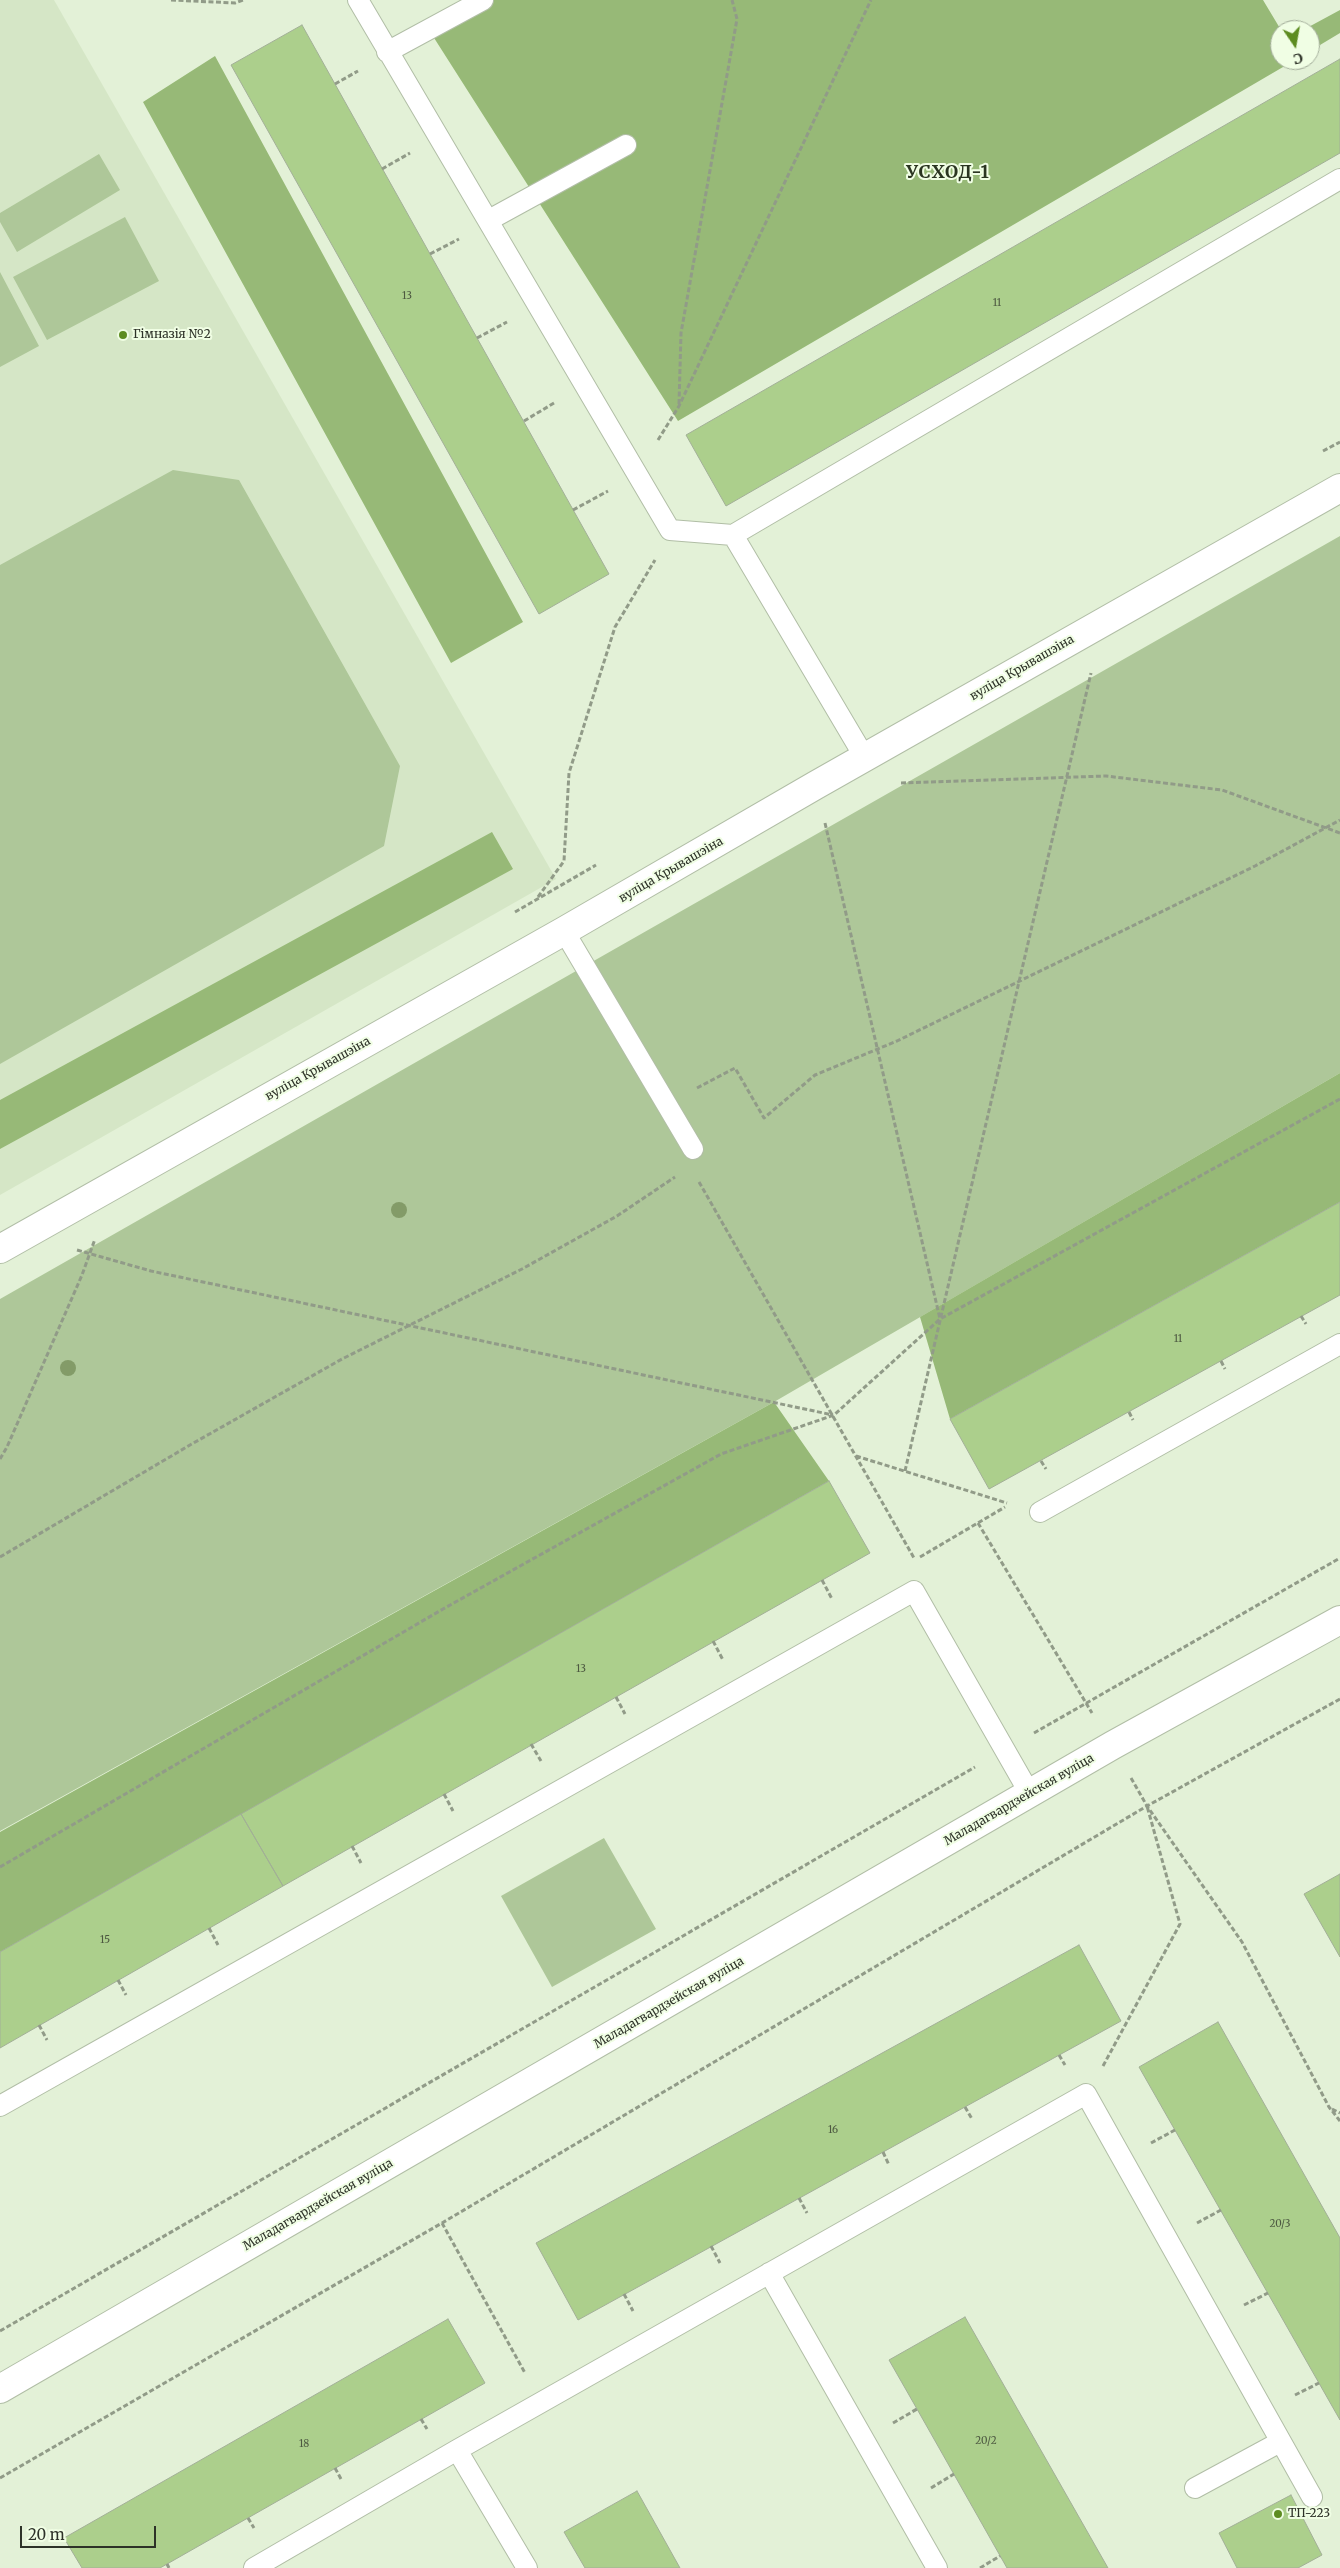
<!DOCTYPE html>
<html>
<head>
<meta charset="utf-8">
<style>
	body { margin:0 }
	#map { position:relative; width:1340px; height:2568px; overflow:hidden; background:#e3f1d7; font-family:Merriweather,serif }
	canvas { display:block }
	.north { position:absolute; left:1270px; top:20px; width:50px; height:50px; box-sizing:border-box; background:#f0fee4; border:1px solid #a2ac99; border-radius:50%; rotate:168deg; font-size:14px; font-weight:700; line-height:20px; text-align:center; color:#2d3228 }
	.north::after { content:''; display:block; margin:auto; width:18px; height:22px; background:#5d8c21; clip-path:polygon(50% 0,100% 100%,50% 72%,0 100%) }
	.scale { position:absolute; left:20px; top:2526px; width:136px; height:22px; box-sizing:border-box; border:2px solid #2d3228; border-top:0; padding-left:6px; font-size:15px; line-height:18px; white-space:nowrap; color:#2d3228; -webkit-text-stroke:4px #f0fee4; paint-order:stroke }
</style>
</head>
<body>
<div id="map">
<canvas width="1340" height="2568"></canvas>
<div class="north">С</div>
<div class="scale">20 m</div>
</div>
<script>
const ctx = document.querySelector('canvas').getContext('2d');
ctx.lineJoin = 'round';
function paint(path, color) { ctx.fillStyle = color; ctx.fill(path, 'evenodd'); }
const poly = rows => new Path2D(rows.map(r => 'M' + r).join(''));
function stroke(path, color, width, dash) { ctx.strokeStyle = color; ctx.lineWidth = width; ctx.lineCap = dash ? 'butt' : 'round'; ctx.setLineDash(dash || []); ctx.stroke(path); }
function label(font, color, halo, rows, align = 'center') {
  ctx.font = font + ' Merriweather,serif'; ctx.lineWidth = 4; ctx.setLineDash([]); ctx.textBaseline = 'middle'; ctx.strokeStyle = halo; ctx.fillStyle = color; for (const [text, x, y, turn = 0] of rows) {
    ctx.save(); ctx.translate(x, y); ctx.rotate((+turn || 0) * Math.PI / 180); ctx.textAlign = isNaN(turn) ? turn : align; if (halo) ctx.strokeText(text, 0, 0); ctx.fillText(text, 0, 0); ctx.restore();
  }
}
const built = poly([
	[0,0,54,0,556,879,0,1195]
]);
const green = poly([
	[99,154,120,190,17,252,0,222,0,213],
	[125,217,159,281,47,340,13,277],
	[0,272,39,346,0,367],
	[173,470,239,480,400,766,384,846,0,1064,0,565],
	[1340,536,1340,1073,774,1402,0,1831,0,1299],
	[604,1838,656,1929,552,1987,501,1896]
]);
const forest = poly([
	[486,0,1263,0,1281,30,1280,60,1295,60,678,421,429,30],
	[1340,10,1340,33,1310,51,1310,30,1303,30],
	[215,56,523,622,451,663,143,102],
	[492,832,513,869,0,1149,0,1100],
	[1340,1073,1340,1202,950,1419,920,1317],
	[774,1402,829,1481,0,1952,0,1832]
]);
const building = poly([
	[302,25,609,574,539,614,231,65,302,25],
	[1340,59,1340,153,726,506,686,435,1340,59],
	[1340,1202,1340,1295,989,1489,950,1419,1340,1202],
	[829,1481,870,1553,283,1886,241,1814,829,1481],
	[241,1814,283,1886,0,2048,0,1952,241,1814],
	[1340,1874,1340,1957,1304,1894,1340,1874],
	[1079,1945,1121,2021,578,2320,536,2243,1079,1945],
	[1218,2022,1340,2238,1340,2420,1139,2067,1218,2022],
	[965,2317,1108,2568,1007,2568,917,2409,889,2360,965,2317],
	[448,2319,485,2383,160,2568,82,2568,64,2538,448,2319],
	[637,2491,680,2568,585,2568,564,2532,637,2491],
	[1291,2495,1322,2555,1298,2568,1237,2568,1219,2533,1291,2495]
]);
const path = poly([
	[171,0,235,3,243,0],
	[335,84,358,71],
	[382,169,410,153],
	[430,254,459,239],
	[477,338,507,322],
	[679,404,681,333,737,19,732,0],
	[524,421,554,403],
	[658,440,679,406,871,0],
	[1323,451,1340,442],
	[573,510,608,491],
	[901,783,1106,776,1222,790,1340,833],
	[825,823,940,1319],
	[538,897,564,861,569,773,615,627,655,560],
	[515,912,596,865],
	[697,1088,735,1068,764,1118,815,1075,897,1041,1255,866,1340,820],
	[699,1182,914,1558],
	[77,1250,151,1271,833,1415],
	[1301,1316,1306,1324],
	[1221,1361,1225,1369],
	[1129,1412,1133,1420],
	[856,1456,1007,1503],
	[0,1459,7,1447,82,1275,95,1239],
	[1041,1461,1046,1469],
	[905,1471,1091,673],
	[978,1523,1092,1713],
	[0,1557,190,1445,342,1359,522,1269,617,1216,675,1177],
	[920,1557,1005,1507],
	[822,1580,832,1599],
	[713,1641,723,1660],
	[616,1697,625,1714],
	[1034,1733,1340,1558],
	[531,1744,541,1761],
	[1131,1778,1147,1806,1242,1942,1329,2107,1340,2121],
	[444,1794,453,1811],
	[352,1846,361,1863],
	[0,1867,443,1609,721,1454,834,1415,940,1319,1340,1099],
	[209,1928,218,1945],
	[118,1980,126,1995],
	[39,2025,47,2040],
	[1059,2055,1065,2065],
	[1103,2066,1180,1924,1147,1806],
	[965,2107,972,2119],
	[1332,2109,1340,2113],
	[1151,2143,1175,2130],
	[883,2152,889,2165],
	[799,2198,807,2213],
	[442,2223,525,2373],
	[1197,2223,1221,2210],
	[711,2246,720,2263],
	[624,2294,633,2311],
	[1244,2305,1268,2293],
	[0,2331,975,1767],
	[1295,2395,1319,2383],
	[421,2419,427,2429],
	[893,2423,917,2409],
	[335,2468,341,2479],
	[0,2478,442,2223,1147,1806,1340,1699],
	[931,2488,954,2474],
	[248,2518,254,2528],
	[167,2564,169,2568],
	[980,2568,1000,2556]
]);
const lane = poly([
	[358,0,670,530,733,535,865,758],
	[387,52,483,0],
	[489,220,626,145],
	[733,535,1340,179],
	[564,931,693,1149],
	[1040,1512,1340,1344],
	[0,2106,914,1591,1030,1794],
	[769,2273,937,2568],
	[457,2450,527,2568],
	[1195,2488,1280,2442],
	[254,2568,457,2450,1086,2094,1312,2497]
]);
const street = poly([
	[0,1249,564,931,816,785,1340,488],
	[0,2389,1113,1745,1340,1620]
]);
const trees = [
	[399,1210],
	[68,1368]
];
const markers = [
	[123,335,5,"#5d8c21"],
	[1278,2514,5,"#5d8c21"]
];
const numberNames = [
	["13",407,296],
	["11",997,303],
	["11",1178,1339],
	["13",581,1669],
	["15",105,1940],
	["16",833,2130],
	["20/3",1280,2224],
	["20/2",986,2441],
	["18",304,2444]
];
const poiNames = [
	["Гімназія №2",133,335],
	["ТП-223",1288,2514]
];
const streetNames = [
	["вуліца Крывашэіна",1022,668,-30],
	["вуліца Крывашэіна",671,870,-30],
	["вуліца Крывашэіна",318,1069,-29],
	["Маладагвардзейская вуліца",1019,1800,-30],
	["Маладагвардзейская вуліца",669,2003,-30],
	["Маладагвардзейская вуліца",318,2205,-30]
];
const districtNames = [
	["УСХОД-1",948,173]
];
paint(built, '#d5e6c6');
paint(green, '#aec799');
paint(forest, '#97b977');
paint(building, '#accf8c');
stroke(building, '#a2af97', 1);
stroke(lane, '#b1bea6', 22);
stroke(street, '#b1bea6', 30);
stroke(path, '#919b88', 3, [5, 2.5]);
stroke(lane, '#fff', 20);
stroke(street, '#fff', 28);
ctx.fillStyle = '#839b68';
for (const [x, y] of trees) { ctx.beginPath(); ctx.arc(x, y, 8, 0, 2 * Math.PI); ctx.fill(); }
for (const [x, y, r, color] of markers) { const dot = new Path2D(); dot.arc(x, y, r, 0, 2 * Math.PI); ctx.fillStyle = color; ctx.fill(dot); stroke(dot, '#f0fee4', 2); }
label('10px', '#4d5941', null, numberNames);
label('12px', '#2d3228', '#f0fee4', poiNames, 'left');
label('12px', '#2d3228', '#f0fee4', streetNames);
ctx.letterSpacing = '1px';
label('bold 18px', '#2a3521', '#f0fee4', districtNames);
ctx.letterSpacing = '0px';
</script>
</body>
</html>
